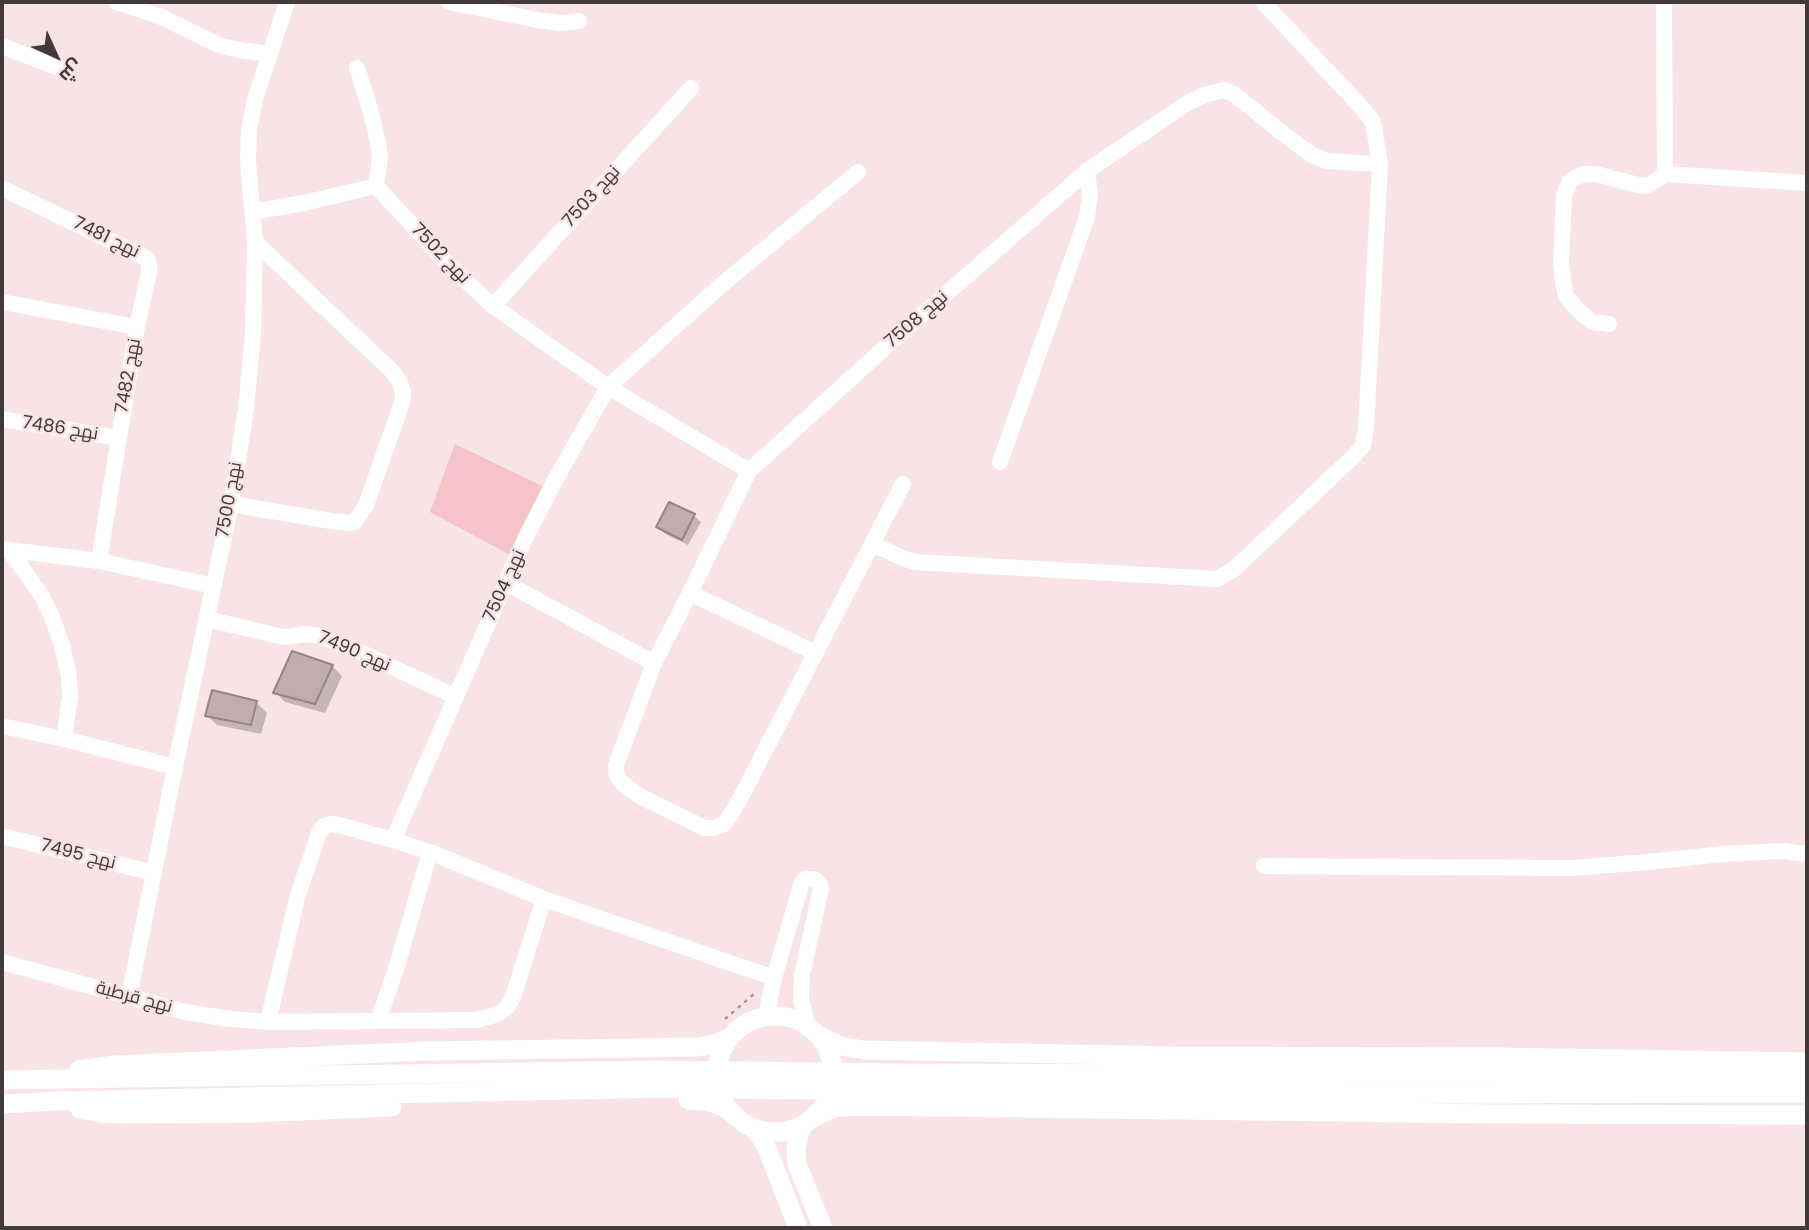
<!DOCTYPE html>
<html>
<head>
<meta charset="utf-8">
<style>
	body { margin:0 }
	#map { position:relative; width:1809px; height:1230px; overflow:hidden; background:#f8e3e6; font-family:Poppins,Cairo,sans-serif }
	canvas { display:block }
	.frame { position:absolute; inset:0; border:4px solid #41393a; pointer-events:none }
	.north { position:absolute; left:21px; top:21px; width:70px; height:70px; -webkit-text-stroke:5px #f8e3e6; paint-order:stroke; rotate:135deg; font-size:19px; font-weight:700; line-height:28px; text-align:center; color:#41393a }
	.north::after { content:''; display:block; margin:auto; width:24px; height:32px; background:#41393a; clip-path:polygon(50% 0,100% 100%,50% 72%,0 100%) }
</style>
</head>
<body>
<div id="map">
<canvas width="1809" height="1230"></canvas>
<div class="frame"></div>
<div class="north">ش</div>
</div>
<script>
const ctx = document.querySelector('canvas').getContext('2d');
ctx.lineJoin = 'round';
function paint(path, color) { ctx.fillStyle = color; ctx.fill(path, 'evenodd'); }
const poly = rows => new Path2D(rows.map(r => 'M' + r).join(''));
function stroke(path, color, width, dash) { ctx.strokeStyle = color; ctx.lineWidth = width; ctx.lineCap = dash ? 'butt' : 'round'; ctx.setLineDash(dash || []); ctx.stroke(path); }
function label(font, color, halo, rows, align = 'center') {
  ctx.font = font + ' Poppins,Cairo,sans-serif'; ctx.lineWidth = 5; ctx.setLineDash([]); ctx.textBaseline = 'middle'; ctx.strokeStyle = halo; ctx.fillStyle = color; for (const [text, x, y, turn = 0] of rows) {
    ctx.save(); ctx.translate(x, y); ctx.rotate((+turn || 0) * Math.PI / 180); ctx.textAlign = isNaN(turn) ? turn : align; if (halo) ctx.strokeText(text, 0, 0); ctx.fillText(text, 0, 0); ctx.restore();
  }
}
const green = poly([
	[455,444,544,487,512,556,430,512]
]);
const shadow = poly([
	[670,504,694,516,701,522,688,545,664,533,658,526],
	[332,666,342,676,325,713,285,702,275,692],
	[214,692,257,703,267,713,261,734,217,725,207,715]
]);
const building = poly([
	[669,502,695,514,682,540,656,527,669,502],
	[292,651,333,665,315,704,273,693,292,651],
	[212,690,257,701,251,725,205,716,212,690]
]);
const path = poly([
	[725,1019,754,994]
]);
const minor = poly([
	[116,2,159,16,219,45,239,50,270,54],
	[449,2,537,20,561,23,579,21],
	[1664,2,1665,174],
	[2,46,64,70],
	[357,68,370,109,378,143,380,157,376,186,449,265,493,306,608,387,749,471],
	[2,188,146,258,149,264,149,272,137,327],
	[252,212,304,203,376,186],
	[2,302,137,327,99,561],
	[493,306,691,88],
	[1609,324,1592,322,1579,311,1566,296,1563,282,1561,262,1564,195,1570,181,1583,174,1596,174,1642,186,1649,185,1665,174,1807,183],
	[2,419,118,438],
	[1000,462,1087,217,1090,194,1087,171],
	[903,484,743,793,732,813,724,824,714,828,705,828,641,797,621,782,617,776,616,765,654,663,690,593,749,471,891,342,1087,171,1186,104,1204,95,1224,90,1234,94,1290,139,1312,155,1327,161,1380,164],
	[231,504,331,521,350,523,355,522,366,505,402,403,403,392,400,382,391,370,255,242],
	[872,544,905,559,916,562,1217,579,1233,570,1354,456,1363,445,1366,429,1380,164,1373,122,1363,109,1263,2],
	[2,549,99,561,214,586],
	[9,550,40,593,52,617,62,645,69,676,70,697,64,739],
	[506,583,654,663],
	[690,593,816,653],
	[207,619,279,636,286,637,306,634,320,636,360,652,456,697],
	[2,726,64,739,175,767],
	[2,836,154,873],
	[393,840,430,852,544,899,774,978],
	[1264,866,1571,868,1648,862,1723,854,1783,851,1807,854],
	[2,962,185,1012,223,1018,268,1022,476,1020,492,1016,501,1012,508,1006,513,997,544,899],
	[129,997,175,767,231,504,246,409,253,334,255,242,248,161,249,130,255,99,287,2],
	[766,1016,774,978,802,882,805,879,813,879,817,881,821,888,802,975,801,998,807,1025],
	[378,1020,396,969,430,852],
	[268,1022,297,898,319,833,324,826,331,824,339,825,393,840,525,539,554,482,608,387,719,287,858,172]
]);
const tertiary = poly([
	'717 1074a58 58 0 1 1 116 0a58 58 0 1 1-116 0Z',
	[820,1036,841,1046,863,1050,1174,1056,1498,1057,1807,1062],
	[79,1070,116,1065,427,1051,699,1047,715,1044,730,1037],
	[2,1080,662,1070,902,1073,1807,1076],
	[688,1100,707,1101,724,1107,732,1113],
	[2,1104,56,1101,662,1088,902,1091,1430,1094,1807,1093],
	[80,1109,102,1113,119,1114,253,1113,392,1107],
	[815,1117,834,1108,855,1106,1495,1114,1807,1115],
	[804,1125,800,1132,796,1148,797,1164,823,1228],
	[752,1127,762,1139,769,1153,798,1228]
]);
const streetNames = [
	["نهج 7503",592,197,-48],
	["نهج 7481",106,238,26],
	["نهج 7502",440,254,46],
	["نهج 7508",917,320,-41],
	["نهج 7482",129,376,-80],
	["نهج 7486",60,429,9],
	["نهج 7500",230,500,-80],
	["نهج 7504",505,586,-66],
	["نهج 7490",354,652,23],
	["نهج 7495",78,855,14],
	["نهج قرطبة",134,998,15]
];
paint(green, '#f7c3ca');
paint(shadow, '#0003');
paint(building, '#c1adb0');
stroke(building, '#968486', 2);
stroke(path, '#a39496', 2.5, [3.5, 5]);
stroke(minor, '#fff', 16);
stroke(tertiary, '#fff', 19);
label('18px', '#41393a', '#f8e3e6', streetNames);
</script>
</body>
</html>
